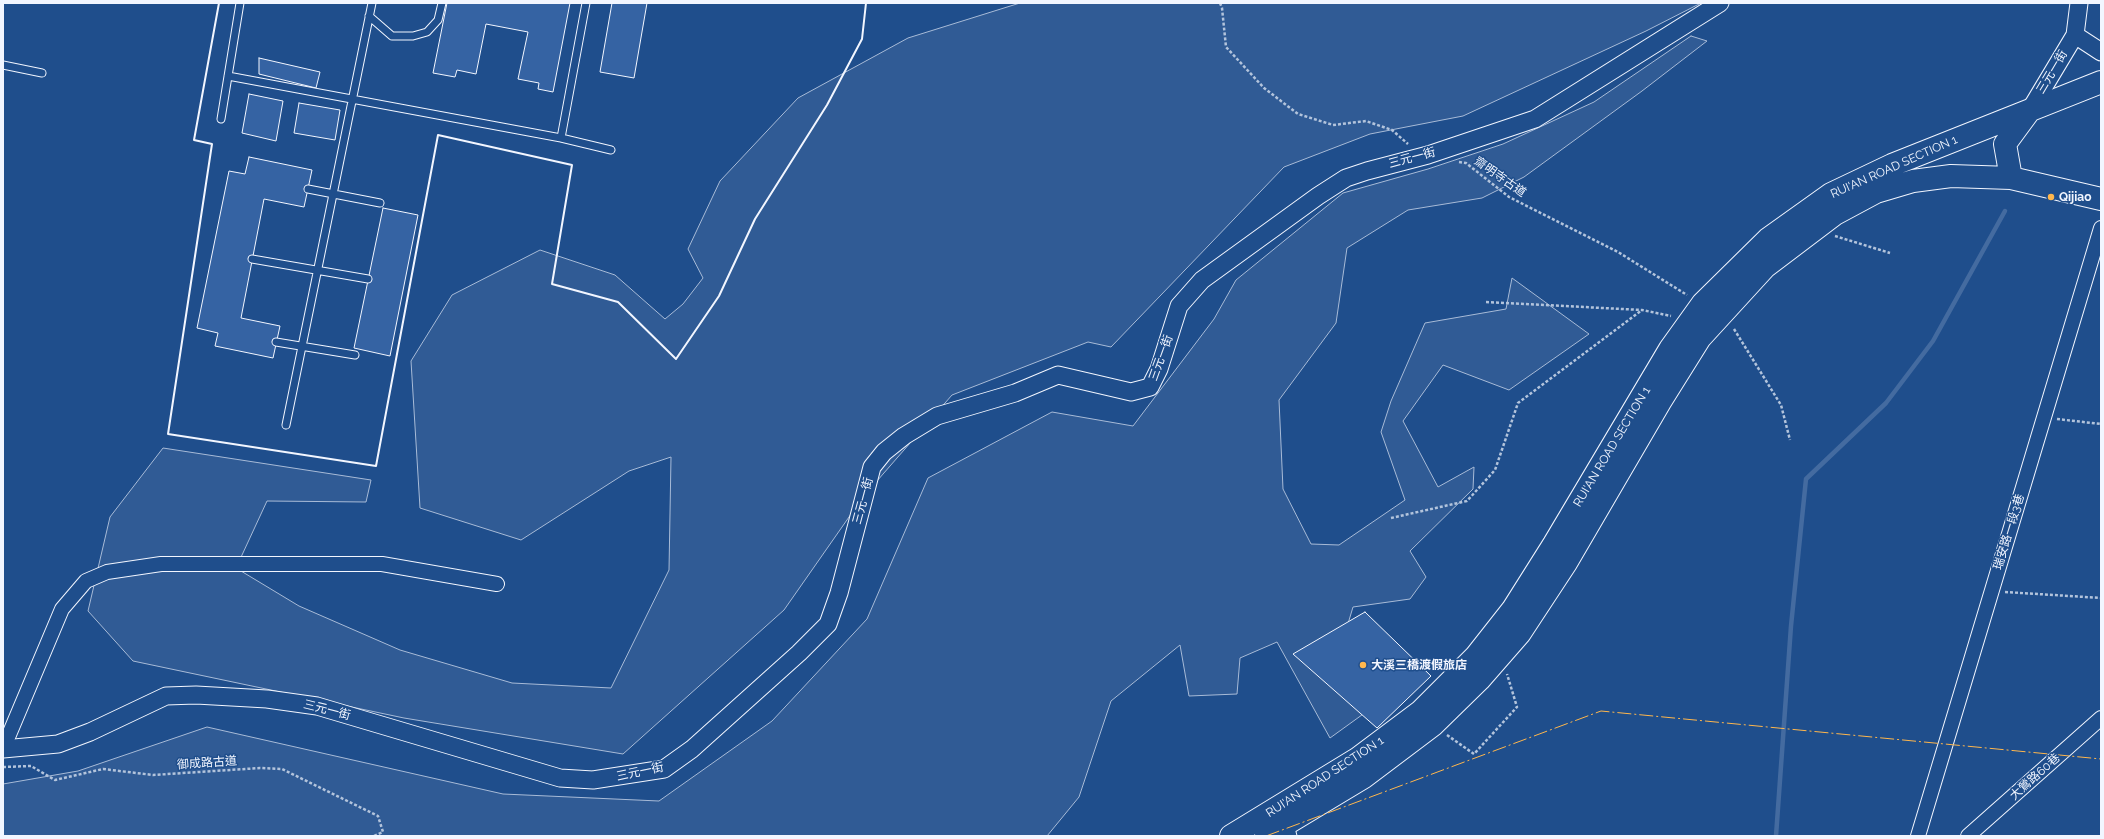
<!DOCTYPE html>
<html>
<head>
<meta charset="utf-8">
<style>
	body { margin:0 }
	#map { position:relative; width:2104px; height:839px; overflow:hidden; background:#1f4e8c; font-family:Raleway,sans-serif }
	canvas { display:block }
	.frame { position:absolute; inset:0; border:4px solid #f2f6ff; pointer-events:none }
</style>
</head>
<body>
<div id="map">
<canvas width="2104" height="839"></canvas>
<div class="frame"></div>
</div>
<script>
const ctx = document.querySelector('canvas').getContext('2d');
ctx.lineJoin = 'round';
function paint(path, color) { ctx.fillStyle = color; ctx.fill(path, 'evenodd'); }
const poly = rows => new Path2D(rows.map(r => 'M' + r).join(''));
function stroke(path, color, width, dash) { ctx.strokeStyle = color; ctx.lineWidth = width; ctx.lineCap = dash ? 'butt' : 'round'; ctx.setLineDash(dash || []); ctx.stroke(path); }
function label(font, color, halo, rows, align = 'center') {
  ctx.font = font + ' Raleway,"Noto Sans TC",sans-serif'; ctx.lineWidth = 3; ctx.setLineDash([]); ctx.textBaseline = 'middle'; ctx.strokeStyle = halo; ctx.fillStyle = color; for (const [text, x, y, turn = 0] of rows) {
    ctx.save(); ctx.translate(x, y); ctx.rotate((+turn || 0) * Math.PI / 180); ctx.textAlign = isNaN(turn) ? turn : align; if (halo) ctx.strokeText(text, 0, 0); ctx.fillText(text, 0, 0); ctx.restore();
  }
}
const built = poly([
	[1020,3,1701,3,1646,31,1463,116,1370,134,1284,167,1111,347,1088,342,952,395,863,497,784,610,623,754,404,718,133,661,88,611,110,517,163,448,371,480,366,502,267,501,236,568,299,606,400,650,512,683,611,688,669,570,671,457,629,471,521,540,420,508,411,361,452,295,540,250,615,275,665,319,683,304,703,278,688,249,720,181,798,98,908,38,1020,3],
	[1691,36,1707,41,1642,91,1524,177,1482,198,1408,210,1347,248,1336,323,1279,400,1283,489,1311,544,1339,545,1405,500,1381,432,1391,401,1425,323,1506,309,1512,278,1589,334,1509,390,1443,365,1403,421,1438,487,1474,467,1473,489,1410,551,1426,577,1410,599,1353,607,1347,627,1402,686,1330,738,1277,642,1240,658,1237,694,1189,696,1180,645,1111,701,1079,797,1047,836,3,836,3,784,78,771,207,727,503,794,659,801,772,721,867,619,928,478,1052,412,1133,426,1214,319,1236,280,1343,193,1428,169,1503,144,1594,102,1691,36]
]);
const stream = poly([
	[1776,836,1791,626,1806,479,1886,403,1933,341,2005,211]
]);
const building = poly([
	[447,3,570,3,553,92,538,89,539,83,518,79,528,32,486,24,476,74,457,70,455,77,433,73,447,3],
	[612,3,647,3,634,78,600,72,612,3],
	[259,58,320,72,316,88,259,74,259,58],
	[249,94,283,101,276,141,242,133,249,94],
	[299,103,340,110,335,140,294,133,299,103],
	[249,157,312,170,304,207,264,199,241,318,280,326,273,358,215,346,218,333,197,328,229,171,245,174,249,157],
	[383,208,418,215,390,356,354,348,383,208],
	[1365,612,1431,676,1377,728,1293,654,1365,612]
]);
const path = poly([
	[1220,3,1222,8,1226,47,1264,88,1298,114,1333,125,1366,121,1392,130,1408,144],
	[1459,162,1466,163,1509,197,1618,252,1687,295],
	[1835,236,1890,253],
	[1486,302,1642,310,1671,316],
	[1734,329,1781,405,1790,440],
	[2057,419,2101,424],
	[1391,518,1467,501,1495,470,1518,403,1642,310],
	[2005,592,2101,598],
	[1447,735,1474,754,1517,707,1507,674],
	[3,767,31,766,55,780,103,769,153,775,260,768,282,769,378,816,383,832,374,836]
]);
const service = poly([
	[586,3,561,138,611,150],
	[369,16,392,36,413,36,427,32,438,20,442,3],
	[3,65,42,73],
	[228,76,561,138],
	[221,119,240,3],
	[308,189,380,203],
	[252,259,368,279],
	[276,342,355,355],
	[286,425,372,3],
	[1290,824,1293,836]
]);
const minor = poly([
	[3,749,62,609,86,581,107,572,161,564,382,564,497,584],
	[1918,836,2101,228],
	[1968,836,2101,718]
]);
const tertiary = poly([
	[2075,35,2101,52],
	[2030,110,2075,35,2079,3],
	[3,749,58,744,90,732,166,696,196,695,267,699,317,706,560,778,593,780,664,769,692,749,799,653,828,624,839,593,872,467,884,452,904,436,937,416,1015,393,1058,375,1131,392,1150,387,1159,369,1179,306,1202,280,1318,196,1346,178,1367,171,1428,155,1535,119,1720,3]
]);
const primary = poly([
	[2011,178,2005,144,2030,110],
	[1231,836,1357,759,1421,711,1476,656,1513,609,1554,544,1670,349,1703,303,1768,239,1831,194,1892,165,2101,82],
	[1266,836,1364,777,1433,725,1479,680,1520,633,1566,563,1660,402,1700,338,1765,267,1835,214,1876,192,1913,181,1951,176,2011,178,2101,199]
]);
const wall = poly([
	[219,3,194,140,212,144,168,434,376,466,438,135,572,165,552,284,618,302,676,359,719,296,755,219,827,105,862,39,866,3]
]);
const power = poly([
	[1266,836,1601,711,2101,759]
]);
const markers = [
	[2051,197,4,"#ffb74d"],
	[1363,665,4,"#ffb74d"]
];
const streetNames = [
	["三元一街",2052,72,-59],
	["三元一街",1412,158,-15],
	["RUI'AN ROAD SECTION 1",1894,167,-24],
	["齋明寺古道",1500,177,35],
	["三元一街",1161,358,-70],
	["RUI'AN ROAD SECTION 1",1612,447,-59],
	["三元一街",863,501,-75],
	["瑞安路一段3巷",2009,532,-73],
	["三元一街",327,710,14],
	["御成路古道",207,763,-4],
	["三元一街",640,772,-12],
	["RUI'AN ROAD SECTION 1",1325,777,-33],
	["大鶯路60巷",2035,777,-42]
];
const poiNames = [
	["Qijiao",2059,197],
	["大溪三橋渡假旅店",1371,665]
];
paint(built, '#305b95');
stroke(built, '#a8bbd7', 1);
stroke(stream, '#446ba0', 4.5);
paint(building, '#3563a3');
stroke(building, '#f2f6ff', 1);
stroke(service, '#f2f6ff', 9);
stroke(minor, '#f2f6ff', 16);
stroke(tertiary, '#f2f6ff', 19);
stroke(primary, '#f2f6ff', 24);
stroke(path, '#b3c4dc', 2.5, [3, 2]);
stroke(service, '#1f4e8c', 7);
stroke(minor, '#1f4e8c', 14);
stroke(tertiary, '#1f4e8c', 17);
stroke(primary, '#1f4e8c', 22);
stroke(wall, '#f2f6ff', 2);
stroke(power, '#ffb74d', 1, [14, 3, 2, 3]);
for (const [x, y, r, color] of markers) { const dot = new Path2D(); dot.arc(x, y, r, 0, 2 * Math.PI); ctx.fillStyle = color; ctx.fill(dot); stroke(dot, '#1f4e8c', 1.5); }
label('12px', '#f2f6ff', '#1f4e8c', streetNames);
label('bold 12px', '#f2f6ff', '#1f4e8c', poiNames, 'left');
</script>
</body>
</html>
